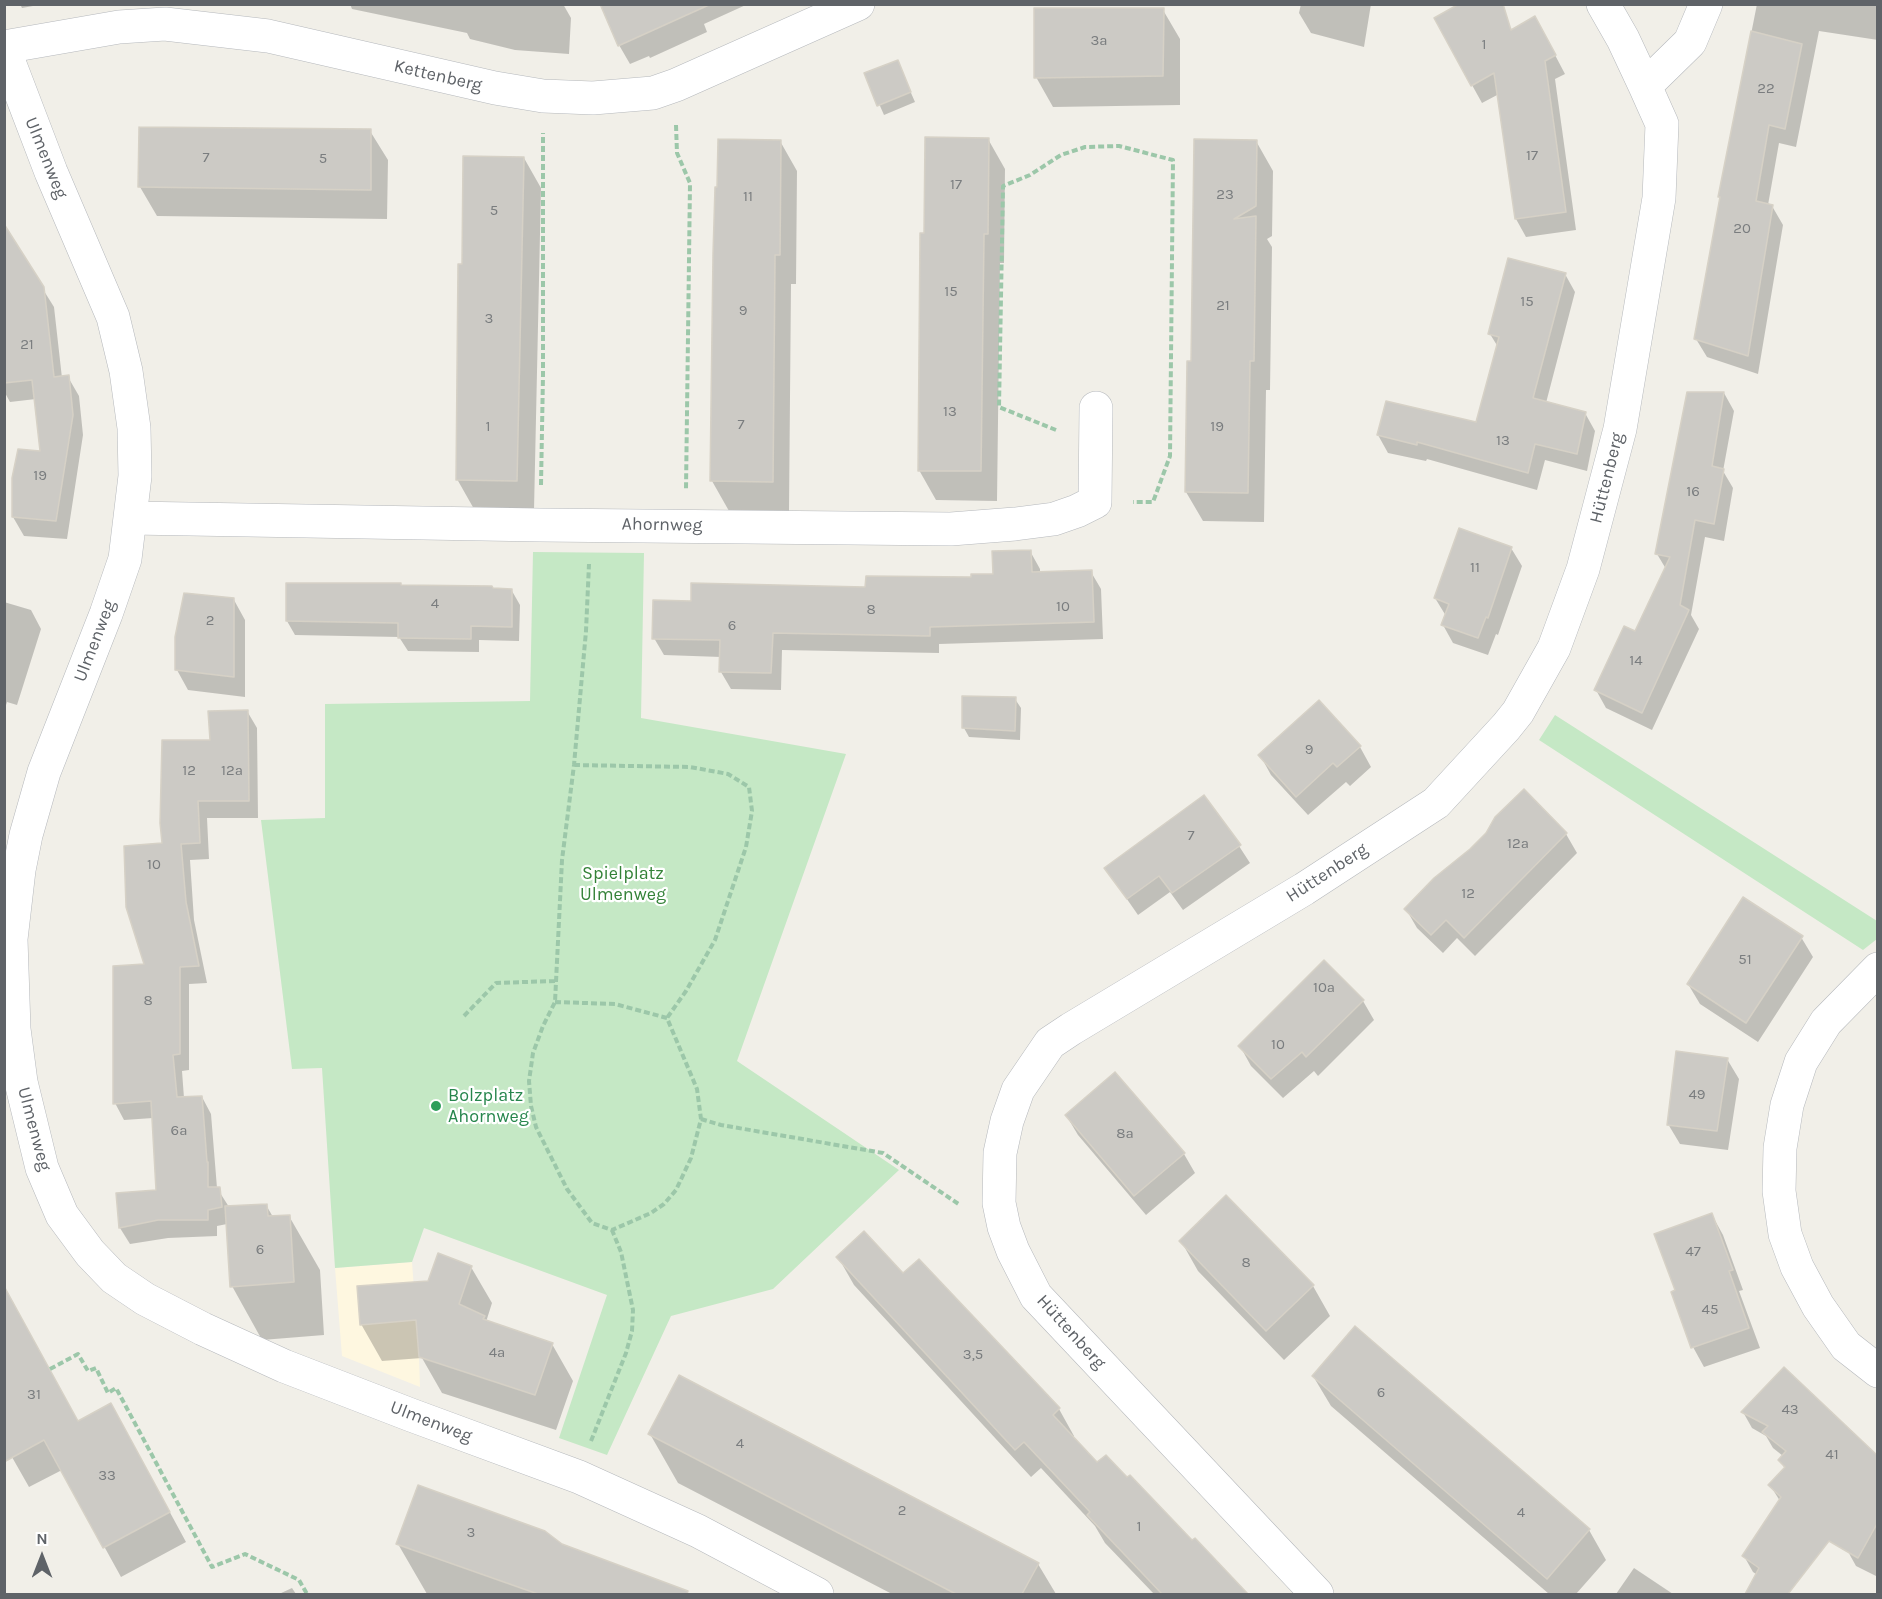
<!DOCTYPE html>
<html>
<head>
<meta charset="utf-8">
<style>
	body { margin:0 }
	#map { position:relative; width:1882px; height:1599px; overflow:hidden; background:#f1efe8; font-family:Karla,sans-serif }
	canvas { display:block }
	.frame { position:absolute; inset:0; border:6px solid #5f6368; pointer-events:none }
	.north { position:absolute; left:12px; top:1527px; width:60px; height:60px; -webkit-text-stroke:4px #fff; paint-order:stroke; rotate:0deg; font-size:16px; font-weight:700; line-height:24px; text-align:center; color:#5f6368 }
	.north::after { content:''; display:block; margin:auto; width:21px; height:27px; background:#5f6368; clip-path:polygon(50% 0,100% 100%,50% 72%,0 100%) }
</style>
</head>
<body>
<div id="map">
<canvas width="1882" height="1599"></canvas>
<div class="frame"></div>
<div class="north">N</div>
</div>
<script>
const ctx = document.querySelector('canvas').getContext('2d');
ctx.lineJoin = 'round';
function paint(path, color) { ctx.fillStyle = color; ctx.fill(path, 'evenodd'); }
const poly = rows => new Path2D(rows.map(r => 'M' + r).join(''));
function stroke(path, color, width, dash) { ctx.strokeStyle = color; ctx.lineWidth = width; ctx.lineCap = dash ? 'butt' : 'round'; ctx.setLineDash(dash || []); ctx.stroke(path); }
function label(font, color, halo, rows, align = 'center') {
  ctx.font = font + ' Karla,sans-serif'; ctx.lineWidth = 4.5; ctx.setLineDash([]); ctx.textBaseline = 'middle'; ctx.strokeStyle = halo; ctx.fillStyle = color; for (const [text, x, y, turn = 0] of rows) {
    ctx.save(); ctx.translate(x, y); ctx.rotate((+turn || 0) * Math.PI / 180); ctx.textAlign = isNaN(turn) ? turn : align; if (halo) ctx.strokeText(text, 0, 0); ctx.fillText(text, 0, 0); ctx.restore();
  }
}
const commercial = poly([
	[412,1262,419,1357,420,1387,342,1356,335,1268]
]);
const green = poly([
	[533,552,644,553,641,718,846,754,737,1061,899,1170,773,1289,671,1316,607,1455,559,1438,607,1295,424,1228,412,1262,335,1268,322,1068,292,1069,261,820,325,818,325,704,530,701],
	[1555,715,1877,921,1877,939,1863,950,1539,740]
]);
const shadow = poly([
	[20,4,44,4,22,8],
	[350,4,563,4,571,18,569,54,515,50,470,39,467,33,352,9],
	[601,4,748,4,704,24,707,32,650,58,649,56,630,64,619,45],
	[1301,4,1371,4,1364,47,1311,33,1299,13],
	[1757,4,1878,4,1878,40,1819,31,1796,147,1779,143,1768,205,1772,206,1783,225,1758,374,1707,357,1696,339,1721,200,1719,196],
	[1163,10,1180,39,1180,105,1053,107,1036,77],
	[1545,36,1565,74,1555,79,1576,230,1526,237,1516,219,1499,94,1482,103,1472,85],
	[897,61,915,102,884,115,866,74],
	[370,131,388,160,387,219,157,216,140,187],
	[988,139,1005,169,1004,263,1000,263,997,501,936,500,919,470,925,235],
	[780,141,797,171,796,284,791,284,789,511,729,511,712,481],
	[1256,141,1273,171,1272,236,1267,239,1272,247,1270,390,1266,390,1264,522,1203,521,1186,492,1192,362],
	[524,158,541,188,534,510,474,509,457,479,463,266],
	[4,227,54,307,62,378,68,377,79,396,83,435,67,539,24,536,13,517,41,452,36,399,10,402,4,391],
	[1565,274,1575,292,1546,403,1585,413,1595,431,1587,471,1545,460,1537,490,1427,459,1426,461,1388,453,1378,435,1477,424,1498,347,1490,334],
	[1724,393,1734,411,1723,471,1733,488,1724,541,1705,537,1691,615,1699,629,1652,730,1606,708,1596,690,1635,633,1666,569,1657,554],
	[1511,548,1522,566,1498,635,1496,634,1488,655,1453,643,1443,625,1446,616,1435,598],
	[1030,551,1040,569,1040,573,1091,572,1101,589,1103,639,939,644,939,653,782,650,781,690,731,689,721,672,721,657,664,655,654,638,692,603,867,589,995,575],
	[402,586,512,591,520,605,519,641,479,640,479,652,408,651,399,637,295,635,287,621],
	[234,600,245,620,245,697,188,690,177,670],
	[4,602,31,610,41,629,17,705,7,702,4,711],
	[1015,699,1021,708,1020,740,969,737,964,728],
	[247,711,257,728,258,818,207,818,209,859,190,860,194,920,207,983,189,984,189,1070,182,1071,184,1098,202,1097,211,1114,217,1188,229,1207,266,1205,273,1217,289,1216,320,1270,324,1335,262,1340,232,1286,227,1224,217,1226,217,1236,168,1238,130,1244,120,1228,118,1194,158,1192,153,1118,124,1120,115,1103,146,965,163,844,212,742],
	[1360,747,1371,767,1350,786,1346,782,1308,815,1271,775,1260,755],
	[1524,791,1566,834,1577,853,1475,956,1457,938,1443,953,1417,928,1406,909,1471,851],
	[1239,846,1250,863,1183,910,1170,892,1138,915,1106,869],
	[1801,937,1813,957,1758,1042,1700,1004,1688,984],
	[1363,1001,1374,1020,1318,1076,1314,1071,1283,1098,1251,1066,1240,1046],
	[1727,1059,1739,1079,1728,1150,1680,1144,1668,1124],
	[1066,1115,1184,1154,1195,1173,1146,1215,1078,1135],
	[1712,1215,1723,1235,1743,1290,1739,1291,1760,1348,1704,1367,1693,1347,1673,1293,1677,1291],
	[1181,1241,1313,1286,1330,1316,1284,1360,1198,1271],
	[838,1257,903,1275,1059,1409,1074,1436,1072,1438,1097,1464,1192,1542,1195,1540,1246,1594,1154,1594,1105,1543,1095,1526,1041,1468,1031,1477,854,1285],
	[471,1267,492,1303,486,1322,552,1344,573,1381,556,1430,442,1393,422,1358,382,1361,361,1324,429,1282],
	[1355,1328,1589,1530,1606,1560,1576,1594,1549,1594,1331,1406,1313,1376],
	[1743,1412,1878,1466,1788,1594,1785,1594,1753,1572,1744,1556,1780,1501,1770,1485,1785,1469,1780,1460,1783,1456,1773,1448,1766,1436,1752,1428],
	[78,1423,128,1435,186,1542,121,1577,62,1470,29,1487,4,1443],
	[650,1434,1038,1564,1056,1594,892,1594,678,1483],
	[1878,1479,1878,1577,1856,1566,1846,1548],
	[398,1544,561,1546,677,1594,427,1594],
	[1634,1568,1673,1594,1616,1594],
	[292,1588,296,1594,279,1594]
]);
const building = poly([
	[600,4,711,4,618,46,600,4],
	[1459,4,1503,4,1511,30,1535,16,1556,55,1545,61,1566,212,1515,219,1494,73,1471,86,1434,18,1459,4],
	[1034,8,1164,8,1163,76,1034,78,1034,8],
	[1751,31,1802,44,1785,129,1769,125,1756,201,1773,205,1748,356,1694,339,1720,197,1718,197,1751,31],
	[898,60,911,92,877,106,864,73,898,60],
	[139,127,371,129,371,190,138,187,139,127],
	[925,137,989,138,988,234,984,234,981,471,918,471,920,233,924,233,925,137],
	[718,139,781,140,780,255,775,255,773,482,710,481,713,254,715,187,717,187,718,139],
	[1194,139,1257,140,1256,206,1234,219,1256,216,1254,361,1250,361,1248,493,1185,492,1187,361,1191,361,1194,139],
	[463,156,524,157,517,481,456,480,458,264,462,264,463,156],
	[4,224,44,287,54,377,69,375,73,415,56,521,12,517,12,478,18,449,40,451,32,380,4,383,4,224],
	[1508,258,1566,273,1533,398,1586,412,1577,454,1535,444,1528,473,1417,442,1417,445,1377,435,1386,401,1476,422,1499,337,1488,334,1508,258],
	[1687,392,1724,392,1712,466,1724,469,1714,524,1695,520,1680,605,1689,610,1642,713,1594,690,1624,626,1635,631,1670,557,1655,554,1687,392],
	[1459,528,1512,547,1488,618,1486,617,1478,638,1441,625,1449,604,1434,598,1459,528],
	[1031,550,1032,572,1092,570,1094,622,930,627,930,636,773,633,771,673,719,672,720,640,652,639,653,600,691,601,691,583,865,587,866,576,971,577,971,574,993,574,992,551,1031,550],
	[286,583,401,583,401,585,492,586,493,588,512,589,512,627,471,626,471,639,398,638,398,623,286,621,286,583],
	[184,593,234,598,234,677,175,670,175,637,184,593],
	[962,696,1016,697,1015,731,962,728,962,696],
	[1319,700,1361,746,1337,767,1333,763,1296,797,1258,755,1319,700],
	[248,710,249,801,198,801,200,843,181,844,186,902,199,966,180,967,180,1054,173,1055,177,1097,202,1096,207,1162,208,1162,208,1187,220,1187,222,1207,208,1210,208,1220,158,1220,119,1228,116,1193,156,1190,151,1101,113,1104,113,966,144,964,126,907,124,846,162,843,160,823,162,740,210,740,208,711,248,710],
	[1524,789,1567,833,1464,938,1446,920,1431,935,1404,909,1434,878,1470,849,1486,833,1495,817,1524,789],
	[1204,795,1241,845,1172,893,1159,876,1127,899,1104,868,1204,795],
	[1743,897,1803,936,1746,1023,1687,984,1743,897],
	[1324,960,1364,1000,1306,1057,1302,1052,1271,1079,1238,1046,1324,960],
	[1676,1051,1728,1058,1717,1131,1667,1125,1676,1051],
	[1115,1072,1185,1153,1134,1196,1065,1115,1115,1072],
	[1226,1195,1314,1285,1266,1331,1179,1241,1226,1195],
	[267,1204,268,1216,290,1215,294,1282,230,1287,225,1206,267,1204],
	[1712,1213,1733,1270,1729,1271,1749,1328,1691,1348,1671,1292,1675,1290,1654,1234,1712,1213],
	[864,1231,903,1273,919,1259,1060,1408,1053,1415,1097,1462,1106,1455,1127,1477,1130,1475,1192,1540,1195,1538,1248,1594,1162,1594,1087,1515,1090,1512,1024,1442,1015,1450,836,1257,864,1231],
	[438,1253,472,1266,459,1304,485,1316,483,1319,553,1343,535,1395,419,1357,416,1320,360,1325,357,1286,428,1281,438,1253],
	[4,1286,78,1421,111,1403,170,1512,103,1548,44,1440,4,1462,4,1286],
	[1355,1326,1590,1529,1547,1579,1312,1376,1355,1326],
	[1784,1367,1878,1456,1878,1522,1858,1558,1829,1541,1788,1594,1745,1594,1759,1568,1742,1556,1781,1497,1768,1485,1785,1467,1778,1460,1786,1451,1762,1432,1768,1426,1741,1412,1784,1367],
	[679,1375,1039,1563,1022,1594,956,1594,648,1434,679,1375],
	[418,1485,545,1531,562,1544,688,1591,687,1594,538,1594,396,1544,418,1485]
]);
const path = poly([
	[676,125,677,153,690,183,686,489],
	[1056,430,999,407,1003,186,1030,175,1061,155,1085,147,1119,146,1173,160,1170,456,1153,502,1133,502],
	[541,485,543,375,543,133],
	[574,765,690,767,728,774,749,787,752,811,746,847,715,940,686,991,667,1018],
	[555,1002,615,1004,667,1018,697,1089,701,1119,691,1158,676,1190,664,1204,651,1213,612,1230,592,1223,567,1189,536,1127,531,1106,529,1081,533,1053,543,1026,555,1002,562,860,574,765,586,631,589,564],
	[464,1016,496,983,555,981],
	[701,1119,721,1125,883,1153,960,1205],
	[50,1369,78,1354,88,1371,96,1368,108,1393,116,1388,212,1567,245,1554,299,1580,307,1594],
	[591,1441,626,1353,632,1331,633,1310,621,1252,612,1230]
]);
const minor = poly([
	[1603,4,1623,39,1645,86],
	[4,47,119,27,165,24,268,36,495,88,543,96,593,98,653,93,676,85,858,4],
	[4,49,51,172,113,317,126,371,134,428,135,476,125,559,106,614,44,772,26,835,19,870,11,939,14,1029,21,1082,42,1168,62,1215,90,1253,114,1278,145,1299,203,1329,284,1366,411,1415,579,1477,698,1531,817,1594],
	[131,518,540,525,951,529,1015,524,1054,519,1077,511,1095,502,1096,408],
	[1878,969,1826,1022,1801,1062,1787,1105,1780,1148,1779,1191,1785,1234,1797,1267,1818,1306,1846,1346,1878,1371],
	[1317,1594,1036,1296,1013,1251,1004,1227,999,1203,1000,1153,1007,1121,1018,1090,1050,1043,1071,1029,1304,889,1436,803,1506,727,1518,712,1554,648,1583,569,1620,429,1659,198,1662,124,1645,86,1690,42,1706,4]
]);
const markers = [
	[436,1106,6,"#2e9e5b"]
];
const numberNames = [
	["3a",1099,41],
	["1",1484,45],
	["22",1766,89],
	["17",1532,156],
	["7",206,158],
	["5",323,159],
	["17",956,185],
	["23",1225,195],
	["11",748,197],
	["5",494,211],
	["20",1742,229],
	["15",951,292],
	["15",1527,302],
	["21",1223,306],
	["9",743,311],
	["3",489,319],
	["21",27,345],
	["13",950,412],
	["7",741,425],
	["1",488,427],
	["19",1217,427],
	["13",1503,441],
	["19",40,476],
	["16",1693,492],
	["11",1475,568],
	["4",435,604],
	["10",1063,607],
	["8",871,610],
	["2",210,621],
	["6",732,626],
	["14",1636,661],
	["9",1309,750],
	["12",189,771],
	["12a",232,771],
	["7",1191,836],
	["12a",1518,844],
	["10",154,865],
	["12",1468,894],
	["51",1745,960],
	["10a",1324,988],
	["8",148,1001],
	["10",1278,1045],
	["49",1697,1095],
	["6a",179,1131],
	["8a",1125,1134],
	["6",260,1250],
	["47",1693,1252],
	["8",1246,1263],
	["45",1710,1310],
	["4a",497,1353],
	["3,5",973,1355],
	["6",1381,1393],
	["31",34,1395],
	["43",1790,1410],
	["4",740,1444],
	["41",1832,1455],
	["33",107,1476],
	["2",902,1511],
	["4",1521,1513],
	["1",1139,1527],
	["3",471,1533]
];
const streetNames = [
	["Kettenberg",438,76,13],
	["Ulmenweg",46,158,68],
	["Hüttenberg",1607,478,-76],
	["Ahornweg",662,525,1],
	["Ulmenweg",95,641,-69],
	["Hüttenberg",1327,873,-33],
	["Ulmenweg",34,1129,75],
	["Hüttenberg",1071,1332,48],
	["Ulmenweg",431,1422,21]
];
const parkNames = [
	["Spielplatz",623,874],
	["Ulmenweg",623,895]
];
const leisureNames = [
	["Bolzplatz",448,1096],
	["Ahornweg",448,1117]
];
paint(commercial, '#fef7e0');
paint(green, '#c5e8c5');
paint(shadow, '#0003');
paint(building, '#cccac5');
stroke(building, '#d6d1c6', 1.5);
stroke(minor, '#b5b8bc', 34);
stroke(path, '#9cc7a9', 4, [6, 3]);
stroke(minor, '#fff', 33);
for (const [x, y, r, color] of markers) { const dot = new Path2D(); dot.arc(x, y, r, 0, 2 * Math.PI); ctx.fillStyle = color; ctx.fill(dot); stroke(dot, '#fff', 2); }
label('15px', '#7a7d7f', null, numberNames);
label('18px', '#5f6368', '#fff', streetNames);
label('18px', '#348238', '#fff', parkNames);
label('18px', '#27864d', '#fff', leisureNames, 'left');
</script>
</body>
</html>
